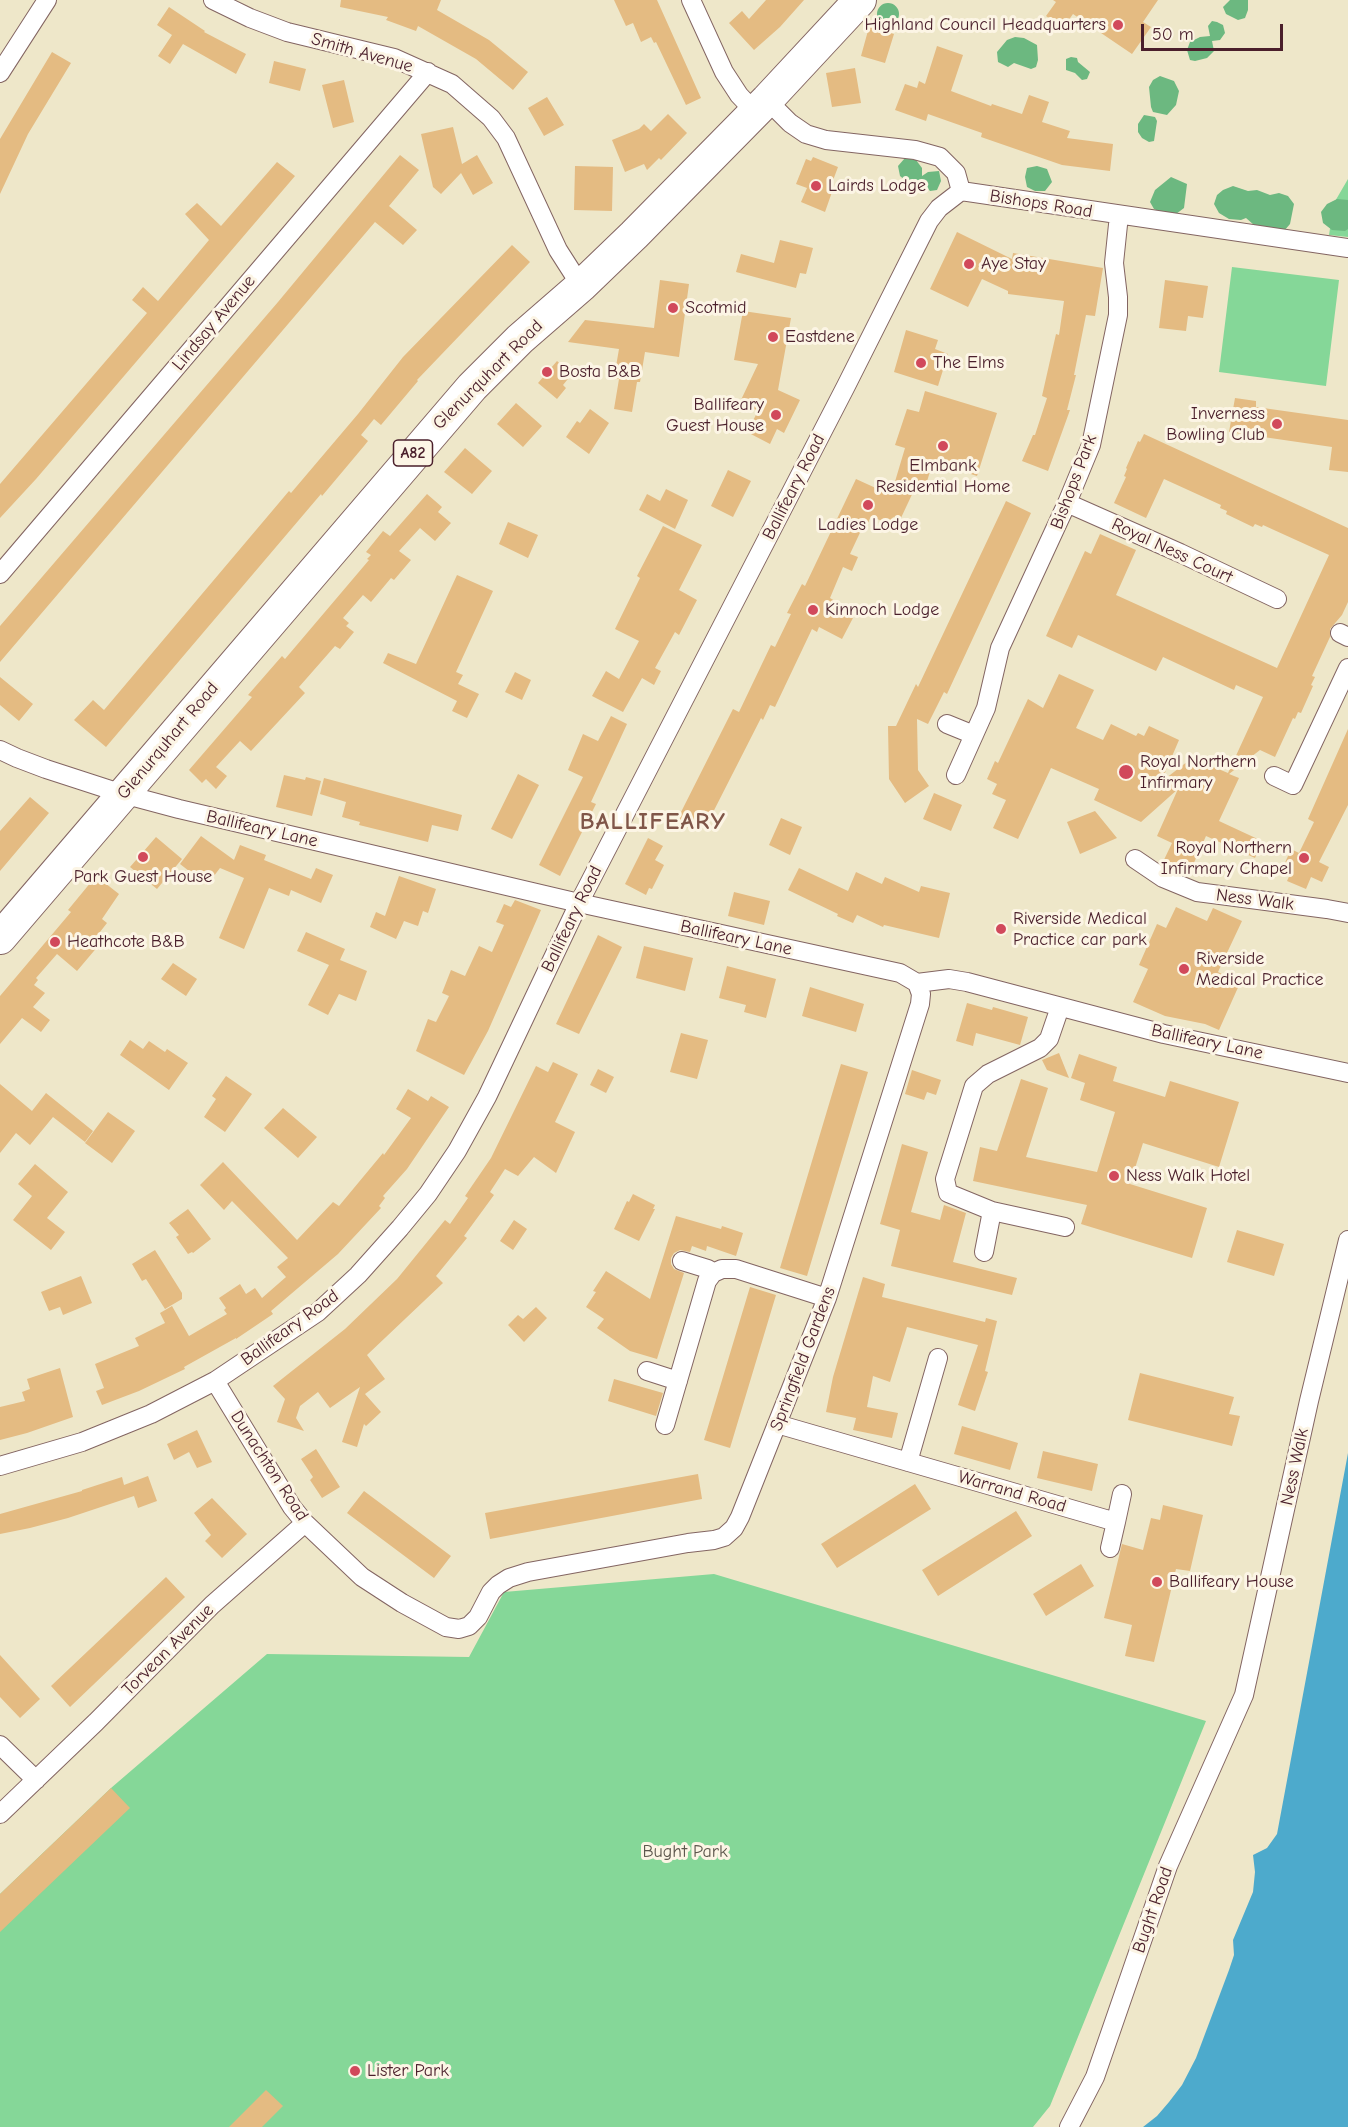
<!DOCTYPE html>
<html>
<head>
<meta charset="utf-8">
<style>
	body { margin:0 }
	#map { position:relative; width:1348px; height:2127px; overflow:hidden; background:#eee7c9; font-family:"Comic Neue",sans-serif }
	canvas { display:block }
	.scale { position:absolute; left:1141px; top:24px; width:142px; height:27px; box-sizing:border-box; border:3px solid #4a1f2b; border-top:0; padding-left:8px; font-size:18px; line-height:21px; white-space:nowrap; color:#4a1f2b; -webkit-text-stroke:4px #fcf5e5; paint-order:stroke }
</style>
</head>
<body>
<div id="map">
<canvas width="1348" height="2127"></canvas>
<div class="scale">50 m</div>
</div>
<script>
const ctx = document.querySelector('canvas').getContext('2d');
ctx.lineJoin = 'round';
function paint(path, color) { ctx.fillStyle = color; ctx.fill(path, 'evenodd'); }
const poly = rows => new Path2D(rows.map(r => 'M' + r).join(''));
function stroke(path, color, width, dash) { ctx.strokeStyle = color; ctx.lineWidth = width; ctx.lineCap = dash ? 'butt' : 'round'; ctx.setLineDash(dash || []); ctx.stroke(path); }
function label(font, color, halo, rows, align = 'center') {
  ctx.font = font + ' "Comic Neue",sans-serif'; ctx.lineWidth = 6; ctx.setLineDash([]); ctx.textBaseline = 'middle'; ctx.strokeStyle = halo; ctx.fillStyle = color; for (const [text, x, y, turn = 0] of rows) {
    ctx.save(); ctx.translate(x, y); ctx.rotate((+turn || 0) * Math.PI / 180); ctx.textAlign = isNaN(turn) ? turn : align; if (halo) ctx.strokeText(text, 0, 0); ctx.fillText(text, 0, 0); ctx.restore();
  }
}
const green = poly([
	[1348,179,1348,237,1329,235,1334,203],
	[1232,267,1339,280,1326,386,1219,372],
	[714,1574,1206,1721,1050,2106,1033,2127,0,2127,0,1894,111,1788,267,1654,469,1657,504,1592]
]);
const forest = poly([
	[1230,0,1248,0,1248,10,1245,18,1238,20,1226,14,1223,7],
	'877 14a11 11 0 1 1 22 0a11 11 0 1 1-22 0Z',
	[1212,21,1217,22,1223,25,1225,33,1220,40,1212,41,1214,51,1207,58,1195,61,1190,60,1187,50,1190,42,1200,37,1210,36,1208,26],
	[1015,37,1024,38,1037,45,1038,60,1036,67,1031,69,1014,63,1008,67,998,62,997,52,1007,40],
	[1071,57,1077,58,1078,62,1090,72,1087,79,1082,80,1075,73,1066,70,1066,59],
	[1160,76,1174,81,1179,91,1176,105,1167,115,1153,112,1151,107,1149,87,1153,80],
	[1144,115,1155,117,1157,121,1154,141,1149,142,1142,138,1138,132,1138,124],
	[905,158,916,160,922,168,922,176,928,172,939,171,941,181,937,190,930,191,920,180,912,183,906,181,900,176,898,166],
	[1037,166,1047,169,1052,182,1045,191,1035,191,1027,187,1025,177,1027,168],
	[1171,177,1187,184,1184,208,1176,214,1165,214,1154,209,1150,202,1155,190],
	[1233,186,1248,191,1257,190,1270,195,1279,193,1288,196,1294,204,1290,224,1284,231,1254,225,1246,218,1241,220,1229,219,1219,213,1214,204,1217,195,1223,190],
	[1337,199,1348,200,1348,229,1345,231,1332,230,1323,223,1321,212,1327,204]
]);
const water = poly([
	[1348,1453,1348,2127,1143,2127,1157,2116,1169,2102,1182,2085,1196,2058,1229,1970,1234,1955,1233,1940,1253,1892,1255,1872,1253,1855,1267,1848,1277,1834]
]);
const building = poly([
	[341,0,441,0,437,10,489,40,528,72,513,90,476,59,418,26,416,31,386,20,388,17,340,7],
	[614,0,657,0,701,98,686,105,656,42,654,43,651,37,641,42,633,23,626,26],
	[766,0,804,0,780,27,754,50,729,23,742,11,749,19],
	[1053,0,1158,0,1143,22,1151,27,1132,54,1073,14,1063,28,1046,16,1056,2],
	[169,7,205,31,204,32,246,54,236,74,183,44,170,64,158,56,172,35,157,25],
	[869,27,894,34,885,63,861,56],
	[937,46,963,55,951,91,991,106,992,104,1022,114,1029,95,1049,102,1042,122,1070,131,1067,138,1113,144,1110,171,1062,165,981,137,982,133,928,114,926,121,895,110,905,84,917,88,919,81,925,84],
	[52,52,71,63,28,134,0,194,0,139],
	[274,61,306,69,300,91,269,83],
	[855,68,861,103,832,107,826,73],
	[344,80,354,122,333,128,322,85],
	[547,97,564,125,544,136,528,108],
	[668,114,687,133,661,160,659,158,647,170,644,164,625,172,612,140,639,129,644,124,651,131],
	[453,127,462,164,477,155,493,183,473,195,461,173,441,194,433,187,421,134],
	[400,155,419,170,389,206,417,230,403,245,375,222,0,662,0,626,278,302],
	[813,157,838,167,829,191,832,192,825,212,801,202,807,188,796,184,806,159,811,161],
	[277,162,295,176,36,479,0,518,0,484,147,313,132,300,143,287,158,301,209,240,185,214,197,203,221,226],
	[575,166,613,167,612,211,574,210],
	[957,232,1012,259,1013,253,1103,268,1095,316,1086,315,1074,375,1076,375,1067,410,1070,410,1048,471,1022,461,1033,435,1035,435,1047,398,1042,396,1056,334,1059,335,1064,301,1008,294,1008,291,982,279,968,307,930,289],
	[780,240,813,248,806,274,800,273,796,288,736,272,741,254,774,263],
	[512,245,530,262,417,380,418,381,381,425,374,419,361,435,368,441,364,446,322,496,321,494,106,747,74,720,93,700,104,710,289,491,291,493,358,414,403,357],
	[660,280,689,284,679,357,645,352,640,382,637,382,632,412,614,409,619,379,614,378,619,349,568,342,585,320,654,328],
	[1165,280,1208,286,1203,318,1188,316,1186,331,1159,328],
	[743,311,791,318,778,390,800,400,784,433,777,429,770,444,747,432,758,411,740,402,758,364,734,360],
	[906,330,938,340,935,349,948,354,938,386,894,372],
	[557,361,572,374,563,385,566,388,557,399,538,383],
	[925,391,997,413,977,476,933,462,924,491,915,488,900,520,893,517,890,525,871,516,868,523,865,522,850,554,858,557,852,571,843,567,830,598,835,601,832,607,853,618,842,639,819,627,817,632,812,629,775,707,770,705,763,720,761,718,705,828,698,824,695,831,676,822,733,709,739,712,771,645,775,647,791,614,787,613,802,584,805,586,856,479,891,495,905,448,895,445,907,409,919,412],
	[1235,398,1256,401,1256,407,1348,420,1348,472,1329,470,1332,447,1229,432],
	[516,403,542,426,523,447,497,424],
	[590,409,609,423,589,454,566,437,577,421,580,423],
	[1144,434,1348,528,1348,602,1342,615,1330,629,1330,637,1312,676,1315,677,1311,685,1313,686,1301,713,1298,712,1295,719,1293,718,1275,757,1260,750,1229,774,1239,778,1219,821,1262,841,1255,858,1206,836,1188,876,1162,864,1172,843,1157,836,1178,789,1141,822,1094,800,1099,789,1051,768,1018,839,993,828,1006,800,992,794,997,784,987,779,995,761,998,763,1028,699,1043,708,1059,674,1094,690,1076,728,1103,740,1111,724,1136,736,1138,733,1144,736,1149,726,1179,740,1161,782,1192,758,1228,773,1263,697,1236,685,1234,690,1163,657,1156,671,1078,635,1072,648,1046,636,1085,551,1091,554,1100,534,1136,550,1116,595,1277,668,1329,555,1263,525,1262,527,1255,524,1253,527,1226,514,1227,511,1220,508,1221,505,1164,479,1146,518,1114,503,1126,477,1124,476,1127,469,1126,468,1138,441,1140,442],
	[465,448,492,471,472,494,444,472],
	[728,470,751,481,733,517,711,506],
	[666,489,688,500,675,529,639,510,647,494,660,501],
	[427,494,442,507,438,512,451,523,435,541,420,528,399,551,411,560,394,580,391,578,371,602,363,595,343,618,349,623,346,626,354,632,340,649,335,646,299,687,305,693,251,751,240,741,216,767,227,776,216,789,206,779,202,783,189,770,252,697,248,695,282,656,285,659,369,560,367,559,371,555,366,552,383,531,390,536],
	[1006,501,1031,513,947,694,944,692,928,724,917,719,918,770,929,786,905,803,889,779,888,726,896,726,916,684,918,687],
	[508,522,538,535,528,558,499,544],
	[663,526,702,545,679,590,697,600,679,635,675,632,655,668,661,671,654,685,642,678,623,712,592,696,606,671,619,679,639,641,615,629,640,578,637,576],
	[457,575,493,591,456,672,463,675,458,684,479,694,467,718,452,711,457,701,383,663,388,653,416,664],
	[515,672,531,680,522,700,505,692],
	[0,677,33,704,19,721,0,705],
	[611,716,627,724,591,802,596,804,560,876,539,865,583,777,568,770,583,734,598,741],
	[1348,729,1348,805,1319,862,1329,867,1322,882,1311,877,1306,889,1287,881,1293,868,1284,865,1291,849,1299,853,1314,822,1308,819],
	[518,774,539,785,512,839,491,829],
	[284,775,305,780,306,777,321,781,312,816,276,807],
	[324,778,462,815,458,831,432,825,428,842,359,825,360,822,342,817,346,802,320,794],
	[934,793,962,805,951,831,923,819],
	[30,797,49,813,0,871,0,831],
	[1095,811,1117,838,1080,854,1067,822],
	[781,818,802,827,790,855,769,845],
	[201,836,234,860,240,845,266,855,264,860,311,879,316,868,333,875,321,903,291,890,289,896,269,888,244,949,219,938,244,878,220,868,207,885,180,864],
	[156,837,182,859,157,889,130,867],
	[648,838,663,846,655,860,664,865,652,889,649,888,646,895,625,884],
	[799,868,848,891,856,872,882,884,885,877,919,892,921,886,950,893,939,938,884,925,883,927,857,915,853,923,837,916,838,914,788,890],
	[96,876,119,894,102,919,107,923,93,941,99,945,77,971,57,954,36,978,38,980,34,985,45,993,33,1007,50,1020,41,1032,22,1018,0,1044,0,996,71,912,68,910],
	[399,876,436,889,428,913,423,911,418,926,404,921,396,939,370,927,376,912,385,916],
	[734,892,770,901,764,925,728,916],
	[515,900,541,910,488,1031,464,1075,416,1051,428,1019,436,1022,449,996,442,993,451,970,465,976,479,946,492,952,504,925,496,922,504,904,511,907],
	[1176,907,1207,921,1213,908,1242,921,1218,972,1240,983,1219,1030,1205,1024,1165,1016,1133,1002,1148,969,1139,965,1157,924,1166,928],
	[306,932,345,949,340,960,367,971,356,1001,339,994,328,1015,308,1005,329,965,297,951],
	[598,935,622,947,579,1034,556,1024],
	[644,946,693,958,685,991,636,978],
	[173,963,197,979,186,996,161,979],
	[727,966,776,979,766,1018,744,1012,746,1005,719,998],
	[810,987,864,1004,856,1032,802,1016],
	[967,1003,992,1010,993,1007,1028,1017,1020,1045,976,1033,973,1046,956,1041],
	[681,1033,708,1040,697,1079,670,1072],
	[130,1040,143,1049,149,1041,165,1052,167,1049,188,1063,169,1090,120,1055],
	[1059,1053,1069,1078,1047,1070,1042,1060],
	[1079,1054,1117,1067,1113,1081,1165,1097,1170,1081,1239,1102,1219,1167,1143,1143,1130,1184,1207,1208,1192,1258,1081,1224,1087,1205,973,1181,980,1147,997,1151,1021,1079,1048,1088,1026,1157,1097,1172,1115,1112,1080,1100,1085,1083,1071,1078],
	[553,1062,578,1074,555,1122,575,1132,556,1173,534,1157,518,1176,505,1169,490,1192,494,1195,464,1236,467,1238,436,1276,443,1283,367,1355,385,1379,365,1394,381,1412,366,1426,364,1424,357,1447,342,1442,360,1387,330,1408,318,1392,300,1406,296,1418,304,1431,277,1422,285,1399,273,1386,345,1329,397,1279,445,1220,450,1224,468,1198,465,1196,491,1158,536,1066,548,1072],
	[841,1064,868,1072,807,1276,780,1268],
	[598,1069,614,1077,606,1093,590,1085],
	[912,1070,941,1080,936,1095,927,1092,924,1100,905,1094],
	[226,1076,252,1094,225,1132,204,1117,216,1099,212,1096],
	[0,1084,32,1111,46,1093,93,1131,85,1142,53,1117,30,1145,16,1133,0,1153],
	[408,1089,428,1101,431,1096,449,1107,407,1169,383,1196,385,1198,379,1206,381,1208,338,1254,271,1311,273,1314,236,1339,236,1338,184,1367,185,1369,139,1391,102,1405,96,1391,104,1388,95,1364,139,1346,135,1338,165,1323,160,1313,172,1306,189,1336,227,1314,224,1310,226,1308,219,1298,240,1284,246,1294,255,1288,262,1298,286,1277,277,1267,288,1258,232,1201,224,1210,200,1185,223,1162,297,1240,333,1202,339,1206,383,1153,384,1155,411,1118,396,1109],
	[283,1108,317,1137,298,1158,264,1128],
	[108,1112,135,1131,112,1163,85,1143],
	[902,1144,928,1152,911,1212,940,1220,944,1205,966,1213,953,1262,1017,1278,1012,1295,891,1266,900,1230,880,1224],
	[35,1164,68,1192,47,1218,65,1232,51,1250,13,1220,32,1196,18,1184],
	[633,1194,655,1205,653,1209,655,1209,639,1241,614,1229,627,1201,629,1202],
	[188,1209,211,1239,193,1253,192,1252,188,1254,176,1237,179,1235,169,1223],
	[676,1216,721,1229,722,1226,743,1233,736,1256,707,1246,706,1251,692,1246,690,1252,680,1250,674,1253,671,1258,671,1264,674,1269,684,1273,657,1359,630,1351,597,1328,604,1319,586,1307,596,1292,593,1291,606,1271,650,1299],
	[514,1220,527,1229,513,1250,500,1241],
	[1237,1230,1284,1244,1274,1276,1227,1262],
	[155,1250,182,1293,182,1299,165,1309,146,1279,142,1281,132,1264],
	[81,1276,92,1303,63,1315,60,1307,49,1311,41,1292],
	[863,1277,885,1284,882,1297,985,1322,986,1318,997,1321,985,1371,988,1372,975,1411,958,1405,978,1345,907,1327,890,1382,873,1376,867,1407,898,1413,892,1438,853,1430,856,1418,826,1412,833,1377],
	[750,1287,776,1295,730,1448,704,1440],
	[536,1307,547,1318,524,1342,508,1325,518,1315,523,1319],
	[60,1368,73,1417,27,1433,0,1440,0,1407,25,1401,22,1392,30,1389,27,1379],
	[1140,1373,1234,1397,1229,1414,1240,1416,1232,1446,1128,1420],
	[614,1379,663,1393,656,1416,608,1401],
	[962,1426,1018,1443,1010,1470,954,1454],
	[197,1430,212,1462,197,1468,189,1452,174,1460,167,1444],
	[316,1449,340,1487,322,1498,310,1480,313,1477,301,1459],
	[1043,1451,1098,1464,1092,1491,1037,1478],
	[698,1474,702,1499,490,1539,485,1513],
	[148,1476,157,1501,138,1508,134,1496,68,1518,30,1528,0,1534,0,1514,82,1491,82,1490,122,1477,124,1485],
	[915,1484,931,1509,837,1568,821,1544],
	[364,1491,451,1556,434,1578,347,1513],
	[212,1498,247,1534,222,1558,205,1541,211,1535,194,1513],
	[1163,1505,1203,1515,1190,1571,1176,1569,1154,1662,1125,1656,1132,1625,1104,1618,1122,1544,1143,1550,1151,1518,1160,1520],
	[1016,1511,1032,1536,938,1596,922,1570],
	[1081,1564,1094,1586,1046,1616,1033,1594],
	[166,1577,185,1597,70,1707,51,1686],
	[0,1655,40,1699,20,1718,0,1697],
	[111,1788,130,1808,0,1932,0,1894],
	[266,2090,283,2106,262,2127,229,2127]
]);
const street = poly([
	[213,0,250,18,287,32,394,58,452,84,491,118,506,138,558,250,581,286],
	[691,0,724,72,739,95,755,112],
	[0,73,47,0],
	[767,100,790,123,806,134,826,140,915,150,940,157,956,173,961,191,1348,248],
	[1067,503,1180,553,1277,599],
	[0,574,428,72],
	[1340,633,1348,637],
	[947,724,974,735],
	[0,750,17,758,46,769,123,794,179,809,579,903,900,973,917,983,949,979,967,982,1164,1034,1348,1073],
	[956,775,986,708,1000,648,1067,503,1091,445,1118,315,1118,297,1114,263,1119,215],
	[1274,776,1293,785,1348,668],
	[1135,859,1163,878,1197,892,1327,909,1348,913],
	[992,1211,1065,1227],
	[984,1252,992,1211,948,1193,945,1179,974,1086,988,1074,1040,1048,1049,1039,1060,1007],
	[682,1261,708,1269,713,1273],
	[647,1371,678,1381],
	[215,1381,292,1507,305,1523,362,1577,402,1603,446,1627,459,1629,469,1626,478,1617,491,1592,498,1585,509,1578,528,1572,688,1543,714,1540,724,1537,734,1528,740,1517,827,1298,920,1004,921,994,917,983],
	[777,1424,1116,1522,1122,1494],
	[665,1425,707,1281,713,1273,722,1269,736,1269,827,1298],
	[908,1462,938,1358],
	[0,1466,82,1442,151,1414,215,1381,318,1312,358,1275,400,1228,428,1194,457,1151,487,1097,579,903,846,386,929,221,939,208,961,191],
	[1110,1548,1116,1522],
	[0,1745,36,1780],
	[0,1814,96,1722,212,1605,305,1523],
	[1069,2127,1095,2077,1168,1866,1244,1695,1309,1401,1348,1240]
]);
const highway = poly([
	[0,938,472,387,520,339,581,286,634,235,767,100,860,0]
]);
const markers = [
	[1118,25,6,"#d1495b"],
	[816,186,6,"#d1495b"],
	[969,264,6,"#d1495b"],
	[673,308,6,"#d1495b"],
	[773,337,6,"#d1495b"],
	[921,363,6,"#d1495b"],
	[547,372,6,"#d1495b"],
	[776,415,6,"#d1495b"],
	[1277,424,6,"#d1495b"],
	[943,446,6,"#d1495b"],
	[868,505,6,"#d1495b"],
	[813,610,6,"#d1495b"],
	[1126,772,8,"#d1495b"],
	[143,857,6,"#d1495b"],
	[1304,858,6,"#d1495b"],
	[1001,929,6,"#d1495b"],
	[55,942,6,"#d1495b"],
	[1184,969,6,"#d1495b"],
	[1114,1176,6,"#d1495b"],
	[1157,1582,6,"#d1495b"],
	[355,2071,6,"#d1495b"]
];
const shields = [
	[413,453,39]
];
const shieldNames = [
	["A82",413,453]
];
const poiNames = [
	["Highland Council Headquarters",1106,25,"right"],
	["Lairds Lodge",828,186],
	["Aye Stay",981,264],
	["Scotmid",685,308],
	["Eastdene",785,337],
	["The Elms",933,363],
	["Bosta B&B",559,372],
	["Ballifeary",764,405,"right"],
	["Guest House",764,426,"right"],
	["Inverness",1265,414,"right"],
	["Bowling Club",1265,435,"right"],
	["Elmbank",943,466,"center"],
	["Residential Home",943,487,"center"],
	["Ladies Lodge",868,525,"center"],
	["Kinnoch Lodge",825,610],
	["Royal Northern",1140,762],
	["Infirmary",1140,783],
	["Royal Northern",1292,848,"right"],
	["Infirmary Chapel",1292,869,"right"],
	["Park Guest House",143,877,"center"],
	["Riverside Medical",1013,919],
	["Practice car park",1013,940],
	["Heathcote B&B",67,942],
	["Riverside",1196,959],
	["Medical Practice",1196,980],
	["Ness Walk Hotel",1126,1176],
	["Ballifeary House",1169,1582],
	["Lister Park",367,2071]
];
const streetNames = [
	["Smith Avenue",362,53,16],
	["Bishops Road",1041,204,9],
	["Lindsay Avenue",214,323,-50],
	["Glenurquhart Road",488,375,-45],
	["Bishops Park",1074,482,-69],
	["Ballifeary Road",794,487,-63],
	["Royal Ness Court",1172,551,25],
	["Glenurquhart Road",168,741,-50],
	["Ballifeary Lane",262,829,13],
	["Ness Walk",1255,900,7],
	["Ballifeary Road",572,919,-64],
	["Ballifeary Lane",736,938,12],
	["Ballifeary Lane",1207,1042,12],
	["Ballifeary Road",290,1328,-36],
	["Springfield Gardens",803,1359,-69],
	["Dunachton Road",269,1466,57],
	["Ness Walk",1295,1467,-78],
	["Warrand Road",1012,1492,16],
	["Torvean Avenue",168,1650,-45],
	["Bught Road",1153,1910,-71]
];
const parkNames = [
	["Bught Park",685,1852]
];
const districtNames = [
	["BALLIFEARY",653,822]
];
paint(green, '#85d798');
paint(forest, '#6cb880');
paint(water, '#4daacc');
paint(building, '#e4bb82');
stroke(street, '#836562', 20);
stroke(highway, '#836562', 34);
stroke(street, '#fff', 18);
stroke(highway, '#fff', 32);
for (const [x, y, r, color] of markers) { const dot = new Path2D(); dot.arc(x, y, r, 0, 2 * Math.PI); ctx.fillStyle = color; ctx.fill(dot); stroke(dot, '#fcf5e5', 2); }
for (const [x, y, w] of shields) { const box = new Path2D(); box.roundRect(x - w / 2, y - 13, w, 26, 4.5); ctx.fillStyle = '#fcf5e5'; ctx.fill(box); stroke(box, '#4a1f2b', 1.5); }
label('bold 16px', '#4a1f2b', null, shieldNames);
label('18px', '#4a1f2b', '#fcf5e5', poiNames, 'left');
label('18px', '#4a1f2b', '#fcf5e5', streetNames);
label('18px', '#5c564c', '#fcf5e5', parkNames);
ctx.letterSpacing = '1.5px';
label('bold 24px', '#805649', '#fcf5e5', districtNames);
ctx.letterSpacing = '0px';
</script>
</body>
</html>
